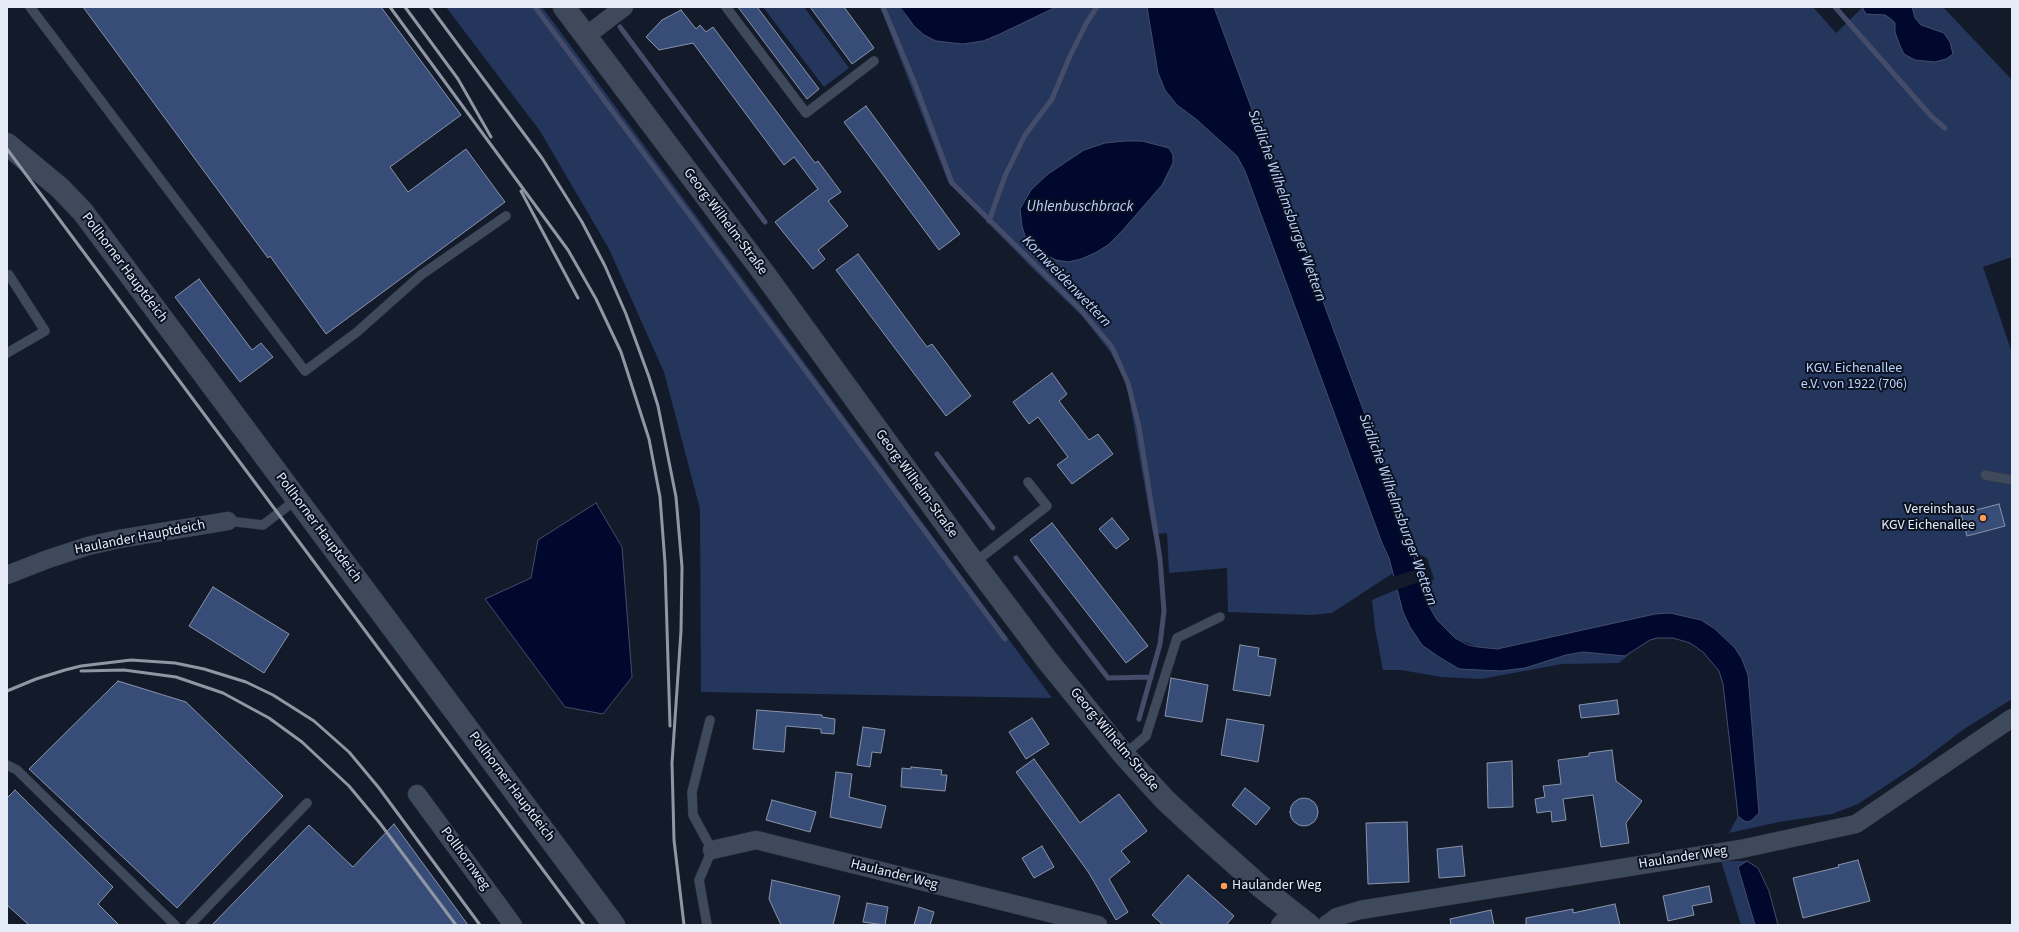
<!DOCTYPE html>
<html>
<head>
<meta charset="utf-8">
<style>
	body { margin:0 }
	#map { position:relative; width:2019px; height:932px; overflow:hidden; background:#131b2b; font-family:"Source Sans 3",sans-serif }
	canvas { display:block }
	.frame { position:absolute; inset:0; border:8px solid #e5ebf7; pointer-events:none }
</style>
</head>
<body>
<div id="map">
<canvas width="2019" height="932"></canvas>
<div class="frame"></div>
</div>
<script>
const ctx = document.querySelector('canvas').getContext('2d');
ctx.lineJoin = 'round';
function paint(path, color) { ctx.fillStyle = color; ctx.fill(path, 'evenodd'); }
const poly = rows => new Path2D(rows.map(r => 'M' + r).join(''));
function stroke(path, color, width, dash) { ctx.strokeStyle = color; ctx.lineWidth = width; ctx.lineCap = dash ? 'butt' : 'round'; ctx.setLineDash(dash || []); ctx.stroke(path); }
function label(font, color, halo, rows, align = 'center') {
  ctx.font = font + ' "Source Sans 3",sans-serif'; ctx.lineWidth = 4; ctx.setLineDash([]); ctx.textBaseline = 'middle'; ctx.strokeStyle = halo; ctx.fillStyle = color; for (const [text, x, y, turn = 0] of rows) {
    ctx.save(); ctx.translate(x, y); ctx.rotate((+turn || 0) * Math.PI / 180); ctx.textAlign = isNaN(turn) ? turn : align; if (halo) ctx.strokeText(text, 0, 0); ctx.fillText(text, 0, 0); ctx.restore();
  }
}
const green = poly([
	[446,7,542,7,1052,698,701,692,700,509,664,372,609,249,540,131],
	[763,7,804,7,849,68,824,87],
	[880,7,900,7,903,13,949,43,963,44,983,41,1000,34,1056,7,1147,7,1158,73,1165,90,1177,105,1196,118,1237,156,1245,171,1382,543,1389,558,1393,573,1332,613,1311,615,1228,612,1227,568,1169,573,1167,533,1153,534,1128,392,1123,376,1111,353,1082,316,1033,269,948,182],
	[1125,141,1142,141,1162,185,1122,231,1108,245,1022,204,1037,184,1067,161,1084,150,1105,143],
	[1214,7,1813,7,1836,33,1863,7,1943,7,2012,80,2012,257,1983,267,2012,353,2012,699,1964,729,1914,767,1858,804,1832,814,1779,822,1729,833,1738,816,1744,821,1757,816,1759,812,1748,675,1735,648,1715,629,1701,620,1670,613,1497,649,1478,647,1455,638,1437,620,1426,601,1421,585,1434,579,1427,558,1413,552,1404,520],
	[1398,589,1403,612,1410,627,1422,645,1439,657,1459,669,1501,671,1525,668,1566,655,1583,652,1625,656,1631,653,1619,663,1562,664,1481,679,1441,677,1401,670,1383,670,1375,628,1372,600],
	[1721,861,1747,861,1738,868,1755,925,1741,925]
]);
const water = poly([
	[900,7,1056,7,1000,34,983,41,963,44,936,41,924,35,914,26,900,7],
	[1147,7,1214,7,1404,520,1426,601,1437,620,1455,638,1468,645,1478,647,1497,649,1655,614,1670,613,1701,620,1715,629,1735,648,1742,659,1748,675,1759,813,1752,820,1748,822,1744,821,1738,816,1723,684,1719,671,1703,652,1690,643,1673,638,1657,638,1650,640,1625,656,1583,652,1566,655,1525,668,1501,671,1459,669,1439,657,1422,645,1410,627,1403,612,1389,558,1382,543,1245,171,1237,156,1196,119,1177,105,1165,90,1158,73,1147,7],
	[1862,7,1912,7,1915,18,1921,25,1944,33,1950,42,1953,54,1946,59,1935,62,1915,60,1904,54,1900,46,1895,32,1895,23,1891,19,1885,15,1866,14,1862,7],
	[1125,141,1142,141,1169,148,1173,155,1173,163,1162,185,1122,231,1108,245,1095,253,1081,259,1068,262,1056,260,1044,254,1025,236,1022,226,1020,209,1031,190,1048,174,1084,150,1105,143,1125,141],
	[596,503,622,547,632,677,603,714,565,707,485,599,531,578,538,540,596,503],
	[1747,861,1758,868,1769,891,1778,925,1755,925,1738,867,1747,861]
]);
const pier = poly([
	[1419,569,1422,581,1396,590,1392,577]
]);
const stream = poly([
	[535,7,1005,639],
	[883,7,915,84,952,183,1081,310,1112,347,1128,383,1139,427,1160,559,1164,611,1160,644,1139,719],
	[1835,7,1931,116,1945,128],
	[620,27,765,222],
	[989,221,1005,176,1025,135,1052,99,1070,56,1087,22,1097,7],
	[937,454,993,528],
	[1016,558,1108,678,1151,677]
]);
const building = poly([
	[83,7,381,7,461,115,390,167,408,192,466,149,505,202,326,334,270,256,268,258,83,7],
	[738,7,757,7,819,89,807,99,738,7],
	[810,7,844,7,874,48,852,64,810,7],
	[681,10,696,29,700,25,706,32,713,27,815,163,818,161,841,192,828,201,848,226,818,250,825,259,813,269,775,222,818,189,794,157,784,165,693,43,659,50,646,37,662,20,681,10],
	[866,106,960,234,939,250,844,122,866,106],
	[858,254,927,347,932,344,971,396,946,416,836,270,858,254],
	[199,279,252,350,261,343,273,357,240,382,175,297,199,279],
	[1052,373,1067,394,1059,401,1089,440,1098,434,1113,454,1072,484,1057,465,1068,457,1038,417,1029,424,1013,402,1052,373],
	[1999,504,2005,526,1967,536,1961,514,1999,504],
	[1112,518,1129,539,1116,549,1099,529,1112,518],
	[1052,523,1148,646,1126,663,1030,540,1052,523],
	[213,587,289,634,264,673,189,626,213,587],
	[1240,645,1259,648,1258,656,1276,659,1270,696,1233,690,1240,645],
	[1171,678,1208,685,1202,722,1165,716,1171,678],
	[118,681,186,702,283,796,177,908,29,769,118,681],
	[1617,700,1619,714,1581,718,1579,705,1617,700],
	[757,710,822,715,822,717,835,719,834,734,821,733,821,729,786,726,784,752,753,749,757,710],
	[1032,718,1049,744,1026,759,1009,732,1032,718],
	[1227,719,1264,725,1258,762,1221,755,1227,719],
	[863,727,885,730,881,753,872,752,870,767,857,765,863,727],
	[1612,750,1616,781,1642,801,1626,823,1629,843,1601,847,1593,795,1563,799,1566,820,1552,822,1551,811,1537,813,1535,799,1545,797,1543,786,1561,784,1558,760,1589,756,1589,753,1612,750],
	[1034,759,1080,823,1119,794,1147,831,1121,851,1130,862,1109,879,1128,912,1116,920,1089,873,1016,772,1034,759],
	[1512,761,1513,807,1488,808,1487,763,1512,761],
	[911,767,942,770,941,775,947,775,945,791,901,787,902,768,911,769,911,767],
	[836,772,852,774,849,797,886,806,881,828,830,817,836,772],
	[1245,788,1270,808,1256,825,1232,805,1245,788],
	[15,790,113,887,98,904,119,925,29,925,7,905,7,798,15,790],
	'1290 812a14 14 0 1 1 28 0a14 14 0 1 1-28 0Z',
	[772,800,816,812,810,832,766,820,772,800],
	[1407,822,1409,882,1368,884,1366,823,1407,822],
	[394,824,468,925,212,925,309,825,353,867,394,824],
	[1042,846,1054,867,1034,878,1022,858,1042,846],
	[1462,846,1465,876,1439,878,1437,849,1462,846],
	[1858,860,1870,901,1803,918,1793,878,1839,867,1838,865,1858,860],
	[1188,875,1234,916,1226,925,1163,925,1152,915,1188,875],
	[772,880,840,896,833,925,781,925,769,899,772,880],
	[1709,886,1712,902,1692,906,1694,915,1668,921,1663,896,1709,886],
	[867,903,888,907,885,925,863,922,867,903],
	[1615,904,1620,925,1526,925,1526,918,1573,909,1573,913,1615,904],
	[919,907,934,912,930,925,914,925,919,907],
	[1491,910,1494,925,1451,925,1450,919,1491,910]
]);
const service = poly([
	[30,7,305,371,357,332,421,275,506,216],
	[726,7,806,113,874,61],
	[7,276,9,275,45,331,7,353],
	[1985,475,2012,480],
	[228,521,263,525,297,499],
	[974,563,1047,506,1028,482],
	[1124,755,1146,736,1177,638,1220,617],
	[7,765,17,770,175,925],
	[190,925,307,803],
	[707,925,699,880,712,850,693,815,692,792,710,720]
]);
const minor = poly([
	[586,36,624,7],
	[7,575,48,559,88,546,119,539,228,521],
	[417,794,513,925],
	[712,850,756,840,1098,925],
	[1280,925,1293,912],
	[1326,925,1337,917,1360,910,1741,849,1856,824,2012,718]
]);
const secondary = poly([
	[564,7,766,276,974,563,1047,660,1124,755,1165,800,1205,837,1261,887,1309,925],
	[7,144,60,188,83,212,614,925]
]);
const rail = poly([
	[390,7,568,250,596,299,621,352,649,439,660,497,665,563,670,726],
	[405,7,458,79,491,137],
	[430,7,542,158,582,222,605,266,626,314,649,377,658,406,676,497,682,567,681,631,672,763,674,840,684,925],
	[7,149,584,925],
	[521,191,578,298],
	[81,671,124,670,176,677,223,693,269,718,302,742,349,786,379,822,456,925],
	[7,691,36,679,65,670,81,666,131,660,175,663,204,669,246,682,273,695,314,721,349,752,379,788,480,925]
]);
const markers = [
	[1983,518,4,"#fd9c56"],
	[1224,886,4,"#fd9c56"]
];
const streetNames = [
	["Georg-Wilhelm-Straße",725,222,53],
	["Pollhorner Hauptdeich",124,268,53],
	["Georg-Wilhelm-Straße",916,484,54],
	["Pollhorner Hauptdeich",318,528,53],
	["Haulander Hauptdeich",140,538,-11],
	["Georg-Wilhelm-Straße",1114,740,50],
	["Pollhorner Hauptdeich",511,787,53],
	["Haulander Weg",1683,858,-9],
	["Pollhornweg",465,859,54],
	["Haulander Weg",894,875,14]
];
const parkNames = [
	["KGV. Eichenallee",1854,369],
	["e.V. von 1922 (706)",1854,385]
];
const poiNames = [
	["Vereinshaus",1975,510],
	["KGV Eichenallee",1975,526],
	["Haulander Weg",1232,886,"left"]
];
const waterNames = [
	["Südliche Wilhelmsburger Wettern",1286,206,70],
	["Uhlenbuschbrack",1080,208],
	["Kornweidenwettern",1066,282,46],
	["Südliche Wilhelmsburger Wettern",1397,510,70]
];
paint(green, '#24365c');
paint(water, '#01082e');
stroke(water, '#454c6a', 1);
paint(pier, '#131b2b');
stroke(stream, '#454c6a', 5);
paint(building, '#384c78');
stroke(building, '#8994a9', 1);
stroke(service, '#343845', 10);
stroke(minor, '#343845', 19);
stroke(secondary, '#343845', 23);
stroke(service, '#3f495c', 9);
stroke(minor, '#3f495c', 18);
stroke(secondary, '#3f495c', 22);
stroke(rail, '#8f96a4', 3);
for (const [x, y, r, color] of markers) { const dot = new Path2D(); dot.arc(x, y, r, 0, 2 * Math.PI); ctx.fillStyle = color; ctx.fill(dot); stroke(dot, '#0a1221', 1.5); }
label('14px', '#e5ebf7', '#0a1221', streetNames);
label('14px', '#bed3fe', '#0a1221', parkNames);
label('14px', '#e5ebf7', '#0a1221', poiNames, 'right');
label('italic 15px', '#bdd2fd', '#0a1221', waterNames);
</script>
</body>
</html>
